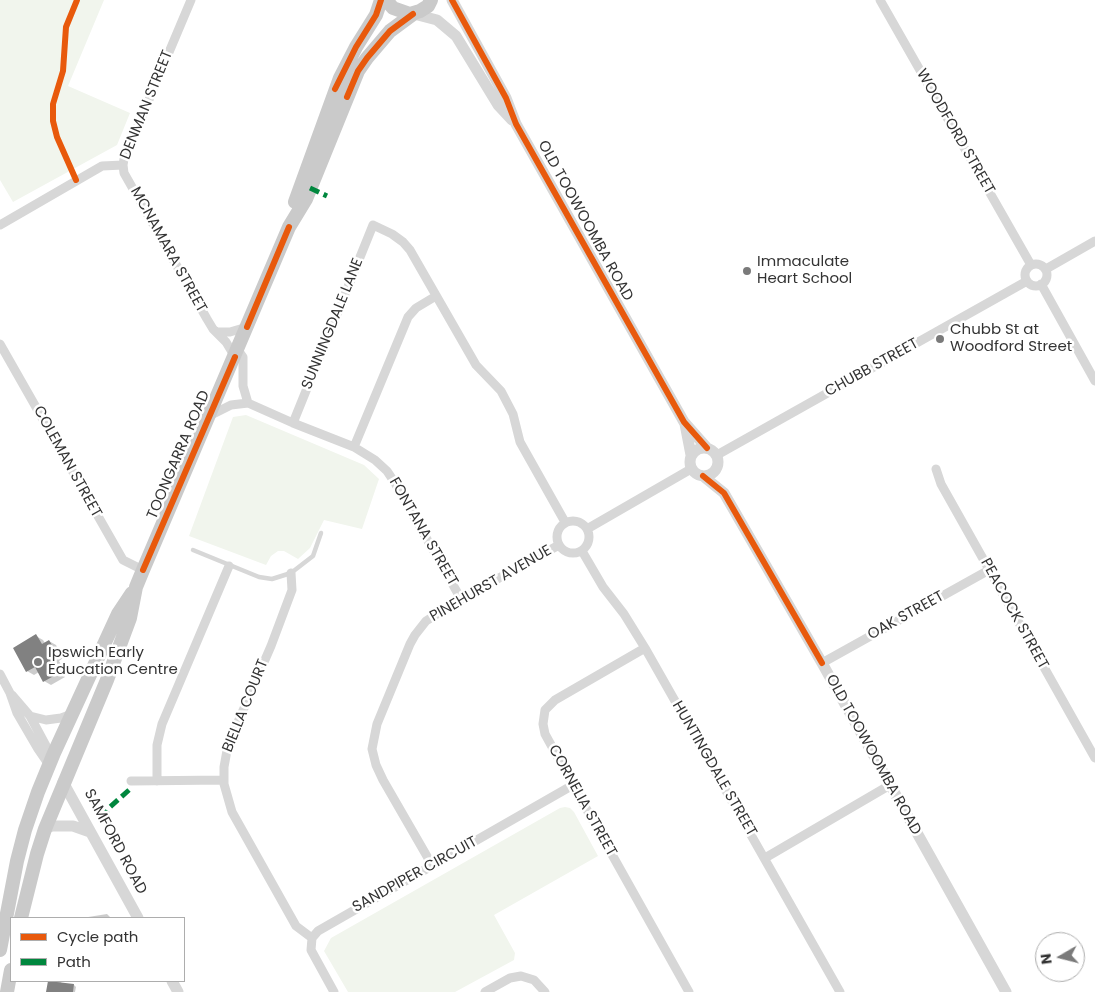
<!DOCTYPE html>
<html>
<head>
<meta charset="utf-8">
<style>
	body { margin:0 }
	#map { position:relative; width:1095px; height:992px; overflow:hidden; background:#fff; font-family:Poppins,sans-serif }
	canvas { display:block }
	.legend { position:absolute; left:10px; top:917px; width:175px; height:65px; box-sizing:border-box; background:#fff; border:1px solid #adadad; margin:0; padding:6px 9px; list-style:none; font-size:15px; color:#333 }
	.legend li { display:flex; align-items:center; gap:10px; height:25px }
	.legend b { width:25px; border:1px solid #adadad }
	.north { position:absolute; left:1035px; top:932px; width:50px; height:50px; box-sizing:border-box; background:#fff; border:1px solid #adadad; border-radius:50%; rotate:262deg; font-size:14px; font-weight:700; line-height:20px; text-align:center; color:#333 }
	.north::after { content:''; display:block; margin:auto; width:18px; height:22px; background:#7a7a7a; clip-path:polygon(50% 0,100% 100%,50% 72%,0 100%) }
</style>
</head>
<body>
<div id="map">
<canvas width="1095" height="992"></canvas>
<ul class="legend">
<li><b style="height:6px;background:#e8590c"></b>Cycle path</li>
<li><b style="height:6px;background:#00873e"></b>Path</li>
</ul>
<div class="north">N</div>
</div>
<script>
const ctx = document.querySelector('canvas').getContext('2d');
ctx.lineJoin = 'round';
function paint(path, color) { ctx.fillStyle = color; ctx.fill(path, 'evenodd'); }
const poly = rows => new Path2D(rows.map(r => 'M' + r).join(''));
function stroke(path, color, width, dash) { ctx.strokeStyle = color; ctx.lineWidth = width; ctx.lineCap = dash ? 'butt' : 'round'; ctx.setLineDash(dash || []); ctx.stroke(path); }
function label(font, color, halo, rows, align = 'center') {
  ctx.font = font + ' Poppins,sans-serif'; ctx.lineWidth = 5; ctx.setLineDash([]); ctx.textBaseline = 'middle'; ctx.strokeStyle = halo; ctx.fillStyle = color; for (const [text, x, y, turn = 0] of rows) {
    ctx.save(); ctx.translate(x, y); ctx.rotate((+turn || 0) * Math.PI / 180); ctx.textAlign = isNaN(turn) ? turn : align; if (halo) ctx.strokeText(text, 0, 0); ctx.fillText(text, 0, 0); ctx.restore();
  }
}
const green = poly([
	[0,0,104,0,68,86,130,113,117,145,13,202,0,180],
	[246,415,364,465,379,479,362,529,324,520,310,548,298,559,284,551,278,551,271,556,266,565,189,536,233,417],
	[565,807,570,808,574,812,598,856,494,915,515,953,514,960,455,992,348,992,324,951,331,938,560,808]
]);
const shadow = poly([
	[36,636,43,640,45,643,49,641,56,645,63,658,59,661,65,672,63,674,65,677,51,685,44,681,39,672,34,675,27,671],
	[107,914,111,918,82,918],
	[49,981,62,981,61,983,74,985,76,987,75,992,47,992]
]);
const building = poly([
	[36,634,42,644,49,640,57,654,52,657,59,668,56,670,59,673,43,682,35,667,26,672,13,648],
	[48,981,74,984,73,992,46,992]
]);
const service = poly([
	[193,550,259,577,272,579,291,573,313,556,321,533]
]);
const minor = poly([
	[191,0,124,159,123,165,124,173,207,319,213,329,226,342,235,357],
	[880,0,1031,265],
	[0,225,102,166,123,165],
	'1025 275a11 11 0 1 1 22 0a11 11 0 1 1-22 0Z',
	[1046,269,1095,241],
	[1041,284,1095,381],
	[218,332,230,332,247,327],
	[0,344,123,560,143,570],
	[238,350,243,357,243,386,248,403],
	[209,416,231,405,248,403,293,423,354,447,375,460,387,471,395,483,461,599],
	[293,423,373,225,392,234,403,242,410,250,476,365,501,391,513,414,520,442,565,522],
	[354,447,408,317,416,308,436,296],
	[717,455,1027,281],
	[936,469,941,484,1095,758],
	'557 537a16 16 0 1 1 32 0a16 16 0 1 1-32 0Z',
	[587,529,691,469],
	[582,551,603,587,624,614,645,648,840,992],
	[291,573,292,590,271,646,228,745,224,767,224,784,232,812,296,926,312,938],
	[645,648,555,700,545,710,543,724,545,734,573,785,689,992],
	[822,663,989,570],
	[0,674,10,693,17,713,38,749,49,765],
	[12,695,30,716,52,757],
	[30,716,46,720,61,718,72,714],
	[131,781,224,780],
	[157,781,157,745,162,724,229,566],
	[765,858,890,785],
	[432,865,383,780,376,765,372,749,377,724,410,644,415,635,426,621,461,599,559,545],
	[334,992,311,950,312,938,318,931,573,785],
	[485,992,510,978,521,976,534,980,545,992]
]);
const tertiary = poly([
	[452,0,506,98,516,124,684,422,707,448],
	[414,14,437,20,456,36,498,105,512,120],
	[685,424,691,455],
	'690 462a14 14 0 1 1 28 0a14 14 0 1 1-28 0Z',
	[703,476,724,493,822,663,1006,992],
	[63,782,138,918],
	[45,829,52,826,73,826,90,832],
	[172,981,178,992]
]);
const primary = poly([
	[386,0,393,8,410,14,420,11,428,6,431,0],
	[295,202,340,78,356,47,376,15,381,0],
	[21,918,37,854,45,829,107,680,130,618,136,587,143,570,289,227,306,199,358,71,367,58,390,31,413,14],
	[0,950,17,861,25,830,38,792,54,753,118,614,132,593],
	[7,992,11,970]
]);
const quiet = poly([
	[310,188,327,196],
	[102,819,110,807,129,790]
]);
const cycleway = poly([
	[452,0,506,98,516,124,684,422,707,448],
	[335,89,356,47,376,15,381,0],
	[347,97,358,71,367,58,390,31,413,14],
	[76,180,57,137,53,121,53,104,63,71,66,27,77,0],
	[247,327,289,227],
	[703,476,724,493,822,663],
	[143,570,235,357]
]);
const markers = [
	[747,271,5,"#7a7a7a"],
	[940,339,5,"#7a7a7a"],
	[38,662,5,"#7a7a7a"]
];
const streetNames = [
	["DENMAN STREET",147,105,-68],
	["WOODFORD STREET",955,132,60],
	["OLD TOOWOOMBA ROAD",585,221,61],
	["MCNAMARA STREET",168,250,61],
	["SUNNINGDALE LANE",333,324,-68],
	["CHUBB STREET",872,368,-29],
	["TOONGARRA ROAD",179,455,-67],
	["COLEMAN STREET",67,462,61],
	["FONTANA STREET",423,532,60],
	["PINEHURST AVENUE",491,584,-30],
	["PEACOCK STREET",1014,614,61],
	["OAK STREET",906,616,-29],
	["BIELLA COURT",246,706,-68],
	["OLD TOOWOOMBA ROAD",873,755,61],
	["HUNTINGDALE STREET",714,769,60],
	["CORNELIA STREET",582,801,61],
	["SAMFORD ROAD",115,842,62],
	["SANDPIPER CIRCUIT",415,875,-29]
];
const poiNames = [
	["Immaculate",757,262],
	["Heart School",757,279],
	["Chubb St at",950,330],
	["Woodford Street",950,347],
	["Ipswich Early",48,653],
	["Education Centre",48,670]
];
paint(green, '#f1f5ed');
paint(shadow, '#0003');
paint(building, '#818181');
stroke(service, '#d7d7d7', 4.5);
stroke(minor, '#d7d7d7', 9);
stroke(tertiary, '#d7d7d7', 11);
stroke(primary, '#cacaca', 14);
stroke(quiet, '#00873e', 5, [10, 5]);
stroke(cycleway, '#e8590c', 6);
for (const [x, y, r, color] of markers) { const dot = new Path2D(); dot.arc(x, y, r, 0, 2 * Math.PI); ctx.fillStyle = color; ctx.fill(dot); stroke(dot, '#fff', 2); }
label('15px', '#333', '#fff', streetNames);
label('15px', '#333', '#fff', poiNames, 'left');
</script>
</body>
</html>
